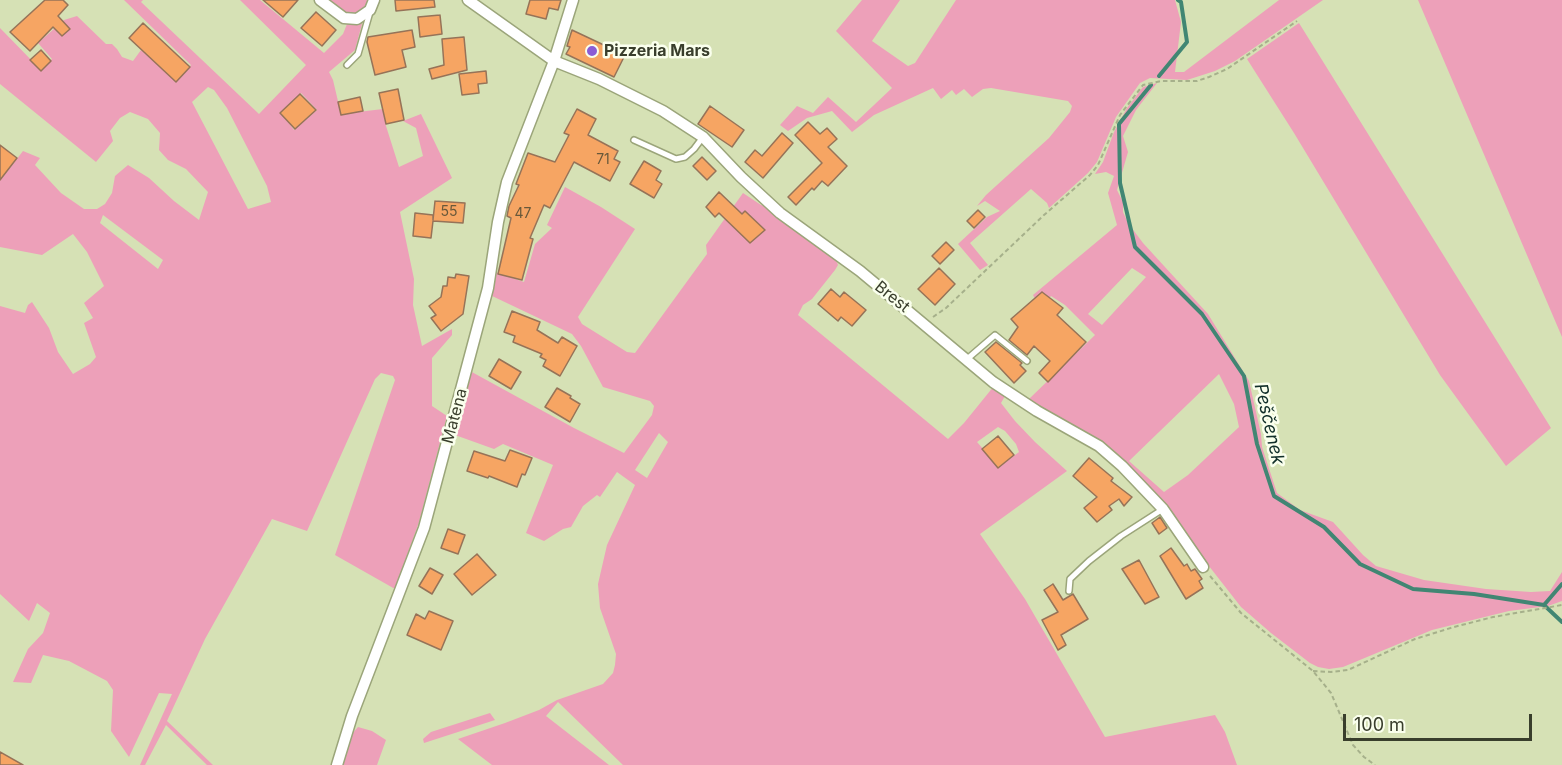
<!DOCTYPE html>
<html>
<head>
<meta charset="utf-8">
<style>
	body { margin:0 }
	#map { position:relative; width:1562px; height:765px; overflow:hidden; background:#d6e1b5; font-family:Inter,sans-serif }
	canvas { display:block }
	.scale { position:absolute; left:1343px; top:714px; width:189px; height:27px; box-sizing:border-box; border:3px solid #393e2c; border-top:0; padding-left:8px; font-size:18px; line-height:21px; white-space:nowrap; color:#393e2c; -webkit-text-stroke:4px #faffed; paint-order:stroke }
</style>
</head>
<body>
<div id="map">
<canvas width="1562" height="765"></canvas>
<div class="scale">100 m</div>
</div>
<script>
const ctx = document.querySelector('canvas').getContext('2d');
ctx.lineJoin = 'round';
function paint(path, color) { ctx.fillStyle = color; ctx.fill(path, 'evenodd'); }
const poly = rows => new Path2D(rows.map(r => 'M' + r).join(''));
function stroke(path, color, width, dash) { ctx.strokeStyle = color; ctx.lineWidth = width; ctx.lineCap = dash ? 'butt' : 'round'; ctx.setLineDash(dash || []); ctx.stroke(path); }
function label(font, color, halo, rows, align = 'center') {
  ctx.font = font + ' Inter,sans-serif'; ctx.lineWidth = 5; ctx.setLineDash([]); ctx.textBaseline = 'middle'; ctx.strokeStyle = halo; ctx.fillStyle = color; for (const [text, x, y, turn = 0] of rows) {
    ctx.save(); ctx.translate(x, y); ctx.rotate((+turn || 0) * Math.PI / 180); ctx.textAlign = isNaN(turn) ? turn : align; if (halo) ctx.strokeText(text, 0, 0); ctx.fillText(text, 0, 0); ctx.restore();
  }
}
const green = poly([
	[124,0,143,0,141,2,259,114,306,65,240,0,260,0,324,53,343,34,347,24,363,20,355,50,329,72,333,80,341,114,383,109,386,126,399,167,423,156,416,128,403,121,421,114,452,178,400,212,414,279,413,305,422,346,452,329,452,335,432,358,432,406,447,416,419,522,395,589,335,555,395,380,393,376,381,373,375,379,307,531,272,519,205,639,167,721,213,765,207,765,166,725,145,765,140,765,172,694,159,693,129,757,111,731,113,690,107,681,69,661,43,655,31,683,13,682,28,649,43,633,50,613,37,603,29,621,0,594,0,306,25,313,28,305,32,302,49,328,58,352,73,374,90,364,96,357,84,323,93,318,84,303,104,286,87,252,73,234,42,255,0,247,0,177,2,178,23,151,40,158,35,165,61,193,84,209,97,209,105,204,112,193,115,176,128,165,149,178,174,201,199,220,208,192,186,169,168,160,159,150,160,133,148,119,130,112,120,118,110,131,113,141,96,162,0,84,0,28,40,69,52,59,38,43,64,20,77,16,106,44,112,44,117,49,122,57,133,61,141,50,177,81,191,65],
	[208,87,214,90,227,108,267,186,271,202,248,209,192,102],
	[301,93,317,110,294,130,281,112],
	[103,215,163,260,158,269,100,223],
	[325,0,369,0,366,8,359,14,346,16],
	[862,0,900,0,872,41,908,66,915,63,956,0,1175,0,1181,22,1175,72,1184,72,1279,0,1323,0,1235,61,1215,71,1187,80,1150,78,1140,83,1116,117,1097,162,1088,173,1049,208,1047,203,1031,189,970,243,988,265,980,270,958,244,987,217,1000,211,985,201,977,206,986,195,1049,138,1070,112,1072,106,1068,101,991,88,983,89,972,97,964,89,956,95,952,90,941,99,933,88,874,115,852,132,832,111,807,118,788,131,780,125,797,106,813,113,828,97,856,122,892,88,836,31],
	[1418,0,1562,0,1562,337],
	[1299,23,1551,428,1506,466,1440,375,1294,133,1247,59],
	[1157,83,1136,110,1123,136,1128,152,1117,190,1123,202,1123,212,1128,223,1143,243,1208,314,1249,381,1261,434,1262,447,1277,493,1300,510,1333,522,1363,555,1376,566,1424,580,1486,589,1531,592,1550,591,1562,572,1562,601,1548,606,1509,611,1432,630,1343,667,1329,669,1318,667,1310,663,1271,633,1241,607,1205,561,1173,514,1135,472,1113,452,1028,400,1095,335,1065,305,1051,296,1041,310,1033,295,1117,225,1108,193,1114,176,1106,172,1095,174,1103,162,1114,132,1127,108,1143,87],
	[1132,268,1146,277,1102,325,1088,314],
	[1219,374,1234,404,1239,427,1188,475,1164,492,1129,461],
	[565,187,601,207,635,229,578,317,582,324,627,352,635,353,707,254,706,245,743,193,761,205,769,207,804,237,818,245,836,260,838,265,835,270,812,299,803,305,798,315,948,439,964,423,994,386,1005,396,1001,403,1015,421,1035,442,1067,471,980,534,1025,599,1105,737,1215,715,1225,732,1237,765,623,765,558,702,546,716,609,765,492,765,458,739,505,723,539,710,557,700,603,684,613,673,615,665,616,654,600,608,598,584,607,545,635,485,617,472,600,497,597,495,583,506,571,527,563,529,544,541,526,533,553,465,503,444,494,449,455,435,470,371,574,428,624,453,652,415,654,406,650,401,603,387,581,346,572,334,490,295,495,272,524,282,535,244,552,228,547,225],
	[998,427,1005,431,1016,444,1019,452,999,467,977,442],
	[659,433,668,442,647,478,635,470],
	[490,713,495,720,424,743,423,739,431,732],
	[358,727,372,731,386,740,377,765,342,765,351,735]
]);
const stream = poly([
	[1159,76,1187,42,1181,2,1178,0],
	[1151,85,1119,124,1120,183,1135,247,1202,314,1244,376,1257,444,1274,496,1324,527,1360,564,1413,589,1474,594,1544,605,1562,622],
	[1544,605,1562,584]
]);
const building = poly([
	[45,0,63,0,68,5,58,16,70,29,62,36,53,27,30,51,10,32,45,0],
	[263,0,298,0,283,17,263,0],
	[395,0,434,0,435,7,396,11,395,0],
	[530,0,561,0,558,10,549,8,546,19,526,14,530,0],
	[316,12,336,30,322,46,301,28,316,12],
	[440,15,442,34,420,37,418,17,440,15],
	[143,23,190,67,176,82,129,38,143,23],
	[412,30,415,47,402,50,406,67,375,75,367,42,368,37,412,30],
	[572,30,625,55,614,77,566,54,570,47,567,46,572,30],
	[464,37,467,70,432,79,429,69,444,65,442,39,464,37],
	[41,50,51,61,41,71,30,60,41,50],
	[486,71,487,83,478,84,479,93,462,95,459,74,486,71],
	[398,89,404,120,386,124,379,93,398,89],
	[300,94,316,110,295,129,280,113,300,94],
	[360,97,363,111,341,115,338,102,360,97],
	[710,106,744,130,732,147,698,124,710,106],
	[577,109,596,119,588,135,618,151,614,159,620,162,610,181,574,162,550,208,544,205,530,238,533,239,522,280,498,274,511,218,507,216,509,206,519,185,516,184,528,153,555,162,569,135,564,133,577,109],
	[808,122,820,134,827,128,837,139,828,147,847,166,828,186,822,181,814,190,812,188,796,205,788,197,822,163,795,135,808,122],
	[782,133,793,143,763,178,745,162,755,150,762,156,782,133],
	[0,145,17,158,0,180,0,145],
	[702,157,716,171,707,180,693,166,702,157],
	[644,161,661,171,656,180,662,184,654,198,630,184,644,161],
	[719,192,742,214,745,211,765,230,750,243,719,213,715,217,706,207,719,192],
	[435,201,465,203,463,223,433,221,431,238,413,236,415,213,433,215,433,220,435,201],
	[978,210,985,217,974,228,967,221,978,210],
	[946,242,954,250,940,264,932,256,946,242],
	[939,268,955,284,935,305,918,289,939,268],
	[456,274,469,276,463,314,441,331,431,318,436,315,429,306,441,297,443,286,447,286,448,277,455,278,456,274],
	[831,289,840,297,844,292,866,310,852,326,841,317,838,321,818,304,831,289],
	[1042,292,1063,308,1057,315,1086,342,1048,382,1039,373,1050,361,1034,346,1027,355,1009,340,1018,327,1011,319,1042,292],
	[512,311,540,322,537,330,558,343,562,337,577,346,560,376,543,366,546,360,540,357,542,354,513,342,515,336,504,332,512,311],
	[996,342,1022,363,1020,365,1026,371,1014,383,985,352,996,342],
	[499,359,521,372,511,389,489,376,499,359],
	[557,388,571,396,570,398,580,404,570,422,545,407,557,388],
	[998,436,1014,455,998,468,982,449,998,436],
	[510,450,532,458,525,475,522,474,517,487,489,476,488,478,467,471,474,451,505,461,510,450],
	[1089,458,1113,478,1111,481,1132,497,1124,506,1119,499,1109,506,1112,510,1097,522,1084,508,1097,497,1073,476,1089,458],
	[1160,517,1167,528,1159,534,1152,523,1160,517],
	[448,529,465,535,458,554,441,548,448,529],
	[1171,548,1184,566,1187,564,1191,571,1195,569,1202,579,1199,581,1203,588,1186,599,1160,556,1171,548],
	[477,554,496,575,472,595,454,574,477,554],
	[1139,560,1159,597,1145,604,1122,569,1139,560],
	[430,568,443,575,432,594,419,586,430,568],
	[1053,584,1063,600,1073,594,1088,619,1061,635,1066,645,1058,650,1042,620,1058,612,1044,590,1053,584],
	[429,611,453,621,441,650,407,635,416,614,425,619,429,611],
	[0,752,23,765,0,765,0,752]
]);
const path = poly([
	[933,317,946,308,1044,215,1090,175,1098,165,1120,115,1143,85,1161,81,1197,81,1209,77,1227,69,1297,21],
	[1210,576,1241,613,1313,671,1331,693,1353,745,1364,757,1375,765],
	[1313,671,1331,672,1348,670,1415,639,1454,627,1493,617,1562,605]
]);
const lane = poly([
	[347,65,358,54,370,12],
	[634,140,676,159,685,157,694,149,703,137],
	[966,360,995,335,1027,361],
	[1069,591,1070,579,1089,561,1121,536,1163,509]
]);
const street = poly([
	[320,0,344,18,357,19,370,10,374,0],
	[468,0,554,61,599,79,663,111,703,137,741,177,780,213,860,271,993,382,1037,411,1099,446,1122,466,1163,509,1203,567],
	[337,765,352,716,424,528,488,288,498,222,507,182,554,61,573,0]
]);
const markers = [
	[592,51,6,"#8b5cd5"]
];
const numberNames = [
	["71",603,160],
	["55",449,212],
	["47",523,214]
];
const poiNames = [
	["Pizzeria Mars",604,51]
];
const streetNames = [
	["Brest",892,297,39],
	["Matena",455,416,-75]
];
const waterNames = [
	["Peščenek",1269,424,77]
];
paint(green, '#eda0b9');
stroke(stream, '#418673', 4);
paint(building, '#f6a563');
stroke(building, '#967358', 1.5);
stroke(lane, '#9ba57a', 8);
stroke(street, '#9ba57a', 13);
stroke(path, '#a6b08b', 2, [4.5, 3]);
stroke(lane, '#fff', 5);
stroke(street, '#fff', 10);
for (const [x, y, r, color] of markers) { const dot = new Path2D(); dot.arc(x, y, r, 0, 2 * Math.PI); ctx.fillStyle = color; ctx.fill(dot); stroke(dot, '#faffed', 2); }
label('14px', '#68583a', null, numberNames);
label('bold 16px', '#393e2c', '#faffed', poiNames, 'left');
label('16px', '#393e2c', '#faffed', streetNames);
label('italic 18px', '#112f29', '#faffed', waterNames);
</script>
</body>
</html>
